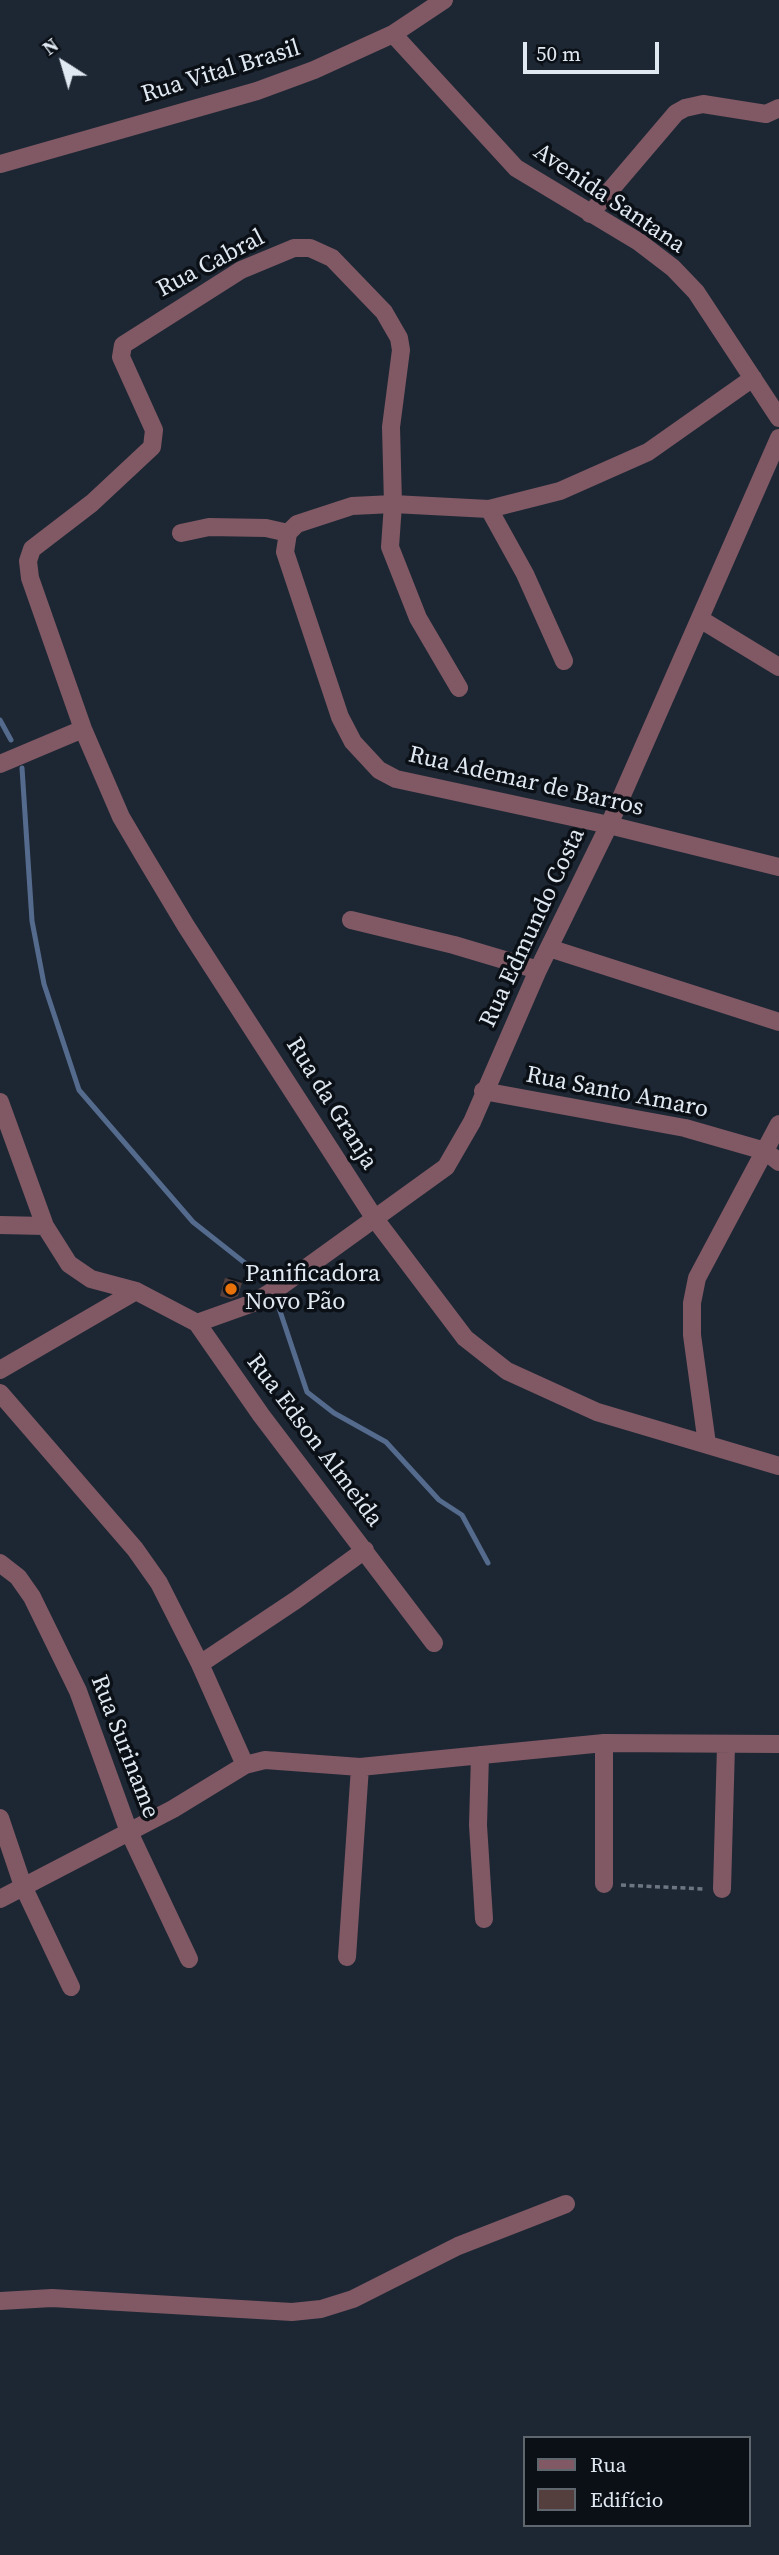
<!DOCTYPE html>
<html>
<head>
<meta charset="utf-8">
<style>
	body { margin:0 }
	#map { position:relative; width:779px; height:2555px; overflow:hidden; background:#1d2734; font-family:"Source Serif 4",serif }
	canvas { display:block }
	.legend { position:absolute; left:523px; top:2436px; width:228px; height:91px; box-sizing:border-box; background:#0b1016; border:2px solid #60666e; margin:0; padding:9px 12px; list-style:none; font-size:21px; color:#e0e8f1 }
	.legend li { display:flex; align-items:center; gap:14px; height:35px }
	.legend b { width:35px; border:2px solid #60666e }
	.north { position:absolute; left:28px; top:28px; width:70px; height:70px; -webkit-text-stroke:5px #0b1016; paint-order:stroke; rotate:323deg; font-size:19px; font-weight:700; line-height:28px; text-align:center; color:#e0e8f1 }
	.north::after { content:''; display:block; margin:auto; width:24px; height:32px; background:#e0e8f1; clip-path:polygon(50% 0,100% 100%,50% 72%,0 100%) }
	.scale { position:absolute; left:523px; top:42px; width:136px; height:32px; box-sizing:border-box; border:4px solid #e0e8f1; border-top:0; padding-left:9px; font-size:21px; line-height:24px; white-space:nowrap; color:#e0e8f1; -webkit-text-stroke:5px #0b1016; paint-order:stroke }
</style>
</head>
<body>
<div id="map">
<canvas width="779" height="2555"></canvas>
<ul class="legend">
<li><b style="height:9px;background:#805964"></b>Rua</li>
<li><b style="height:19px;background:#543f3e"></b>Edifício</li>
</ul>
<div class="north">N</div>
<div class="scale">50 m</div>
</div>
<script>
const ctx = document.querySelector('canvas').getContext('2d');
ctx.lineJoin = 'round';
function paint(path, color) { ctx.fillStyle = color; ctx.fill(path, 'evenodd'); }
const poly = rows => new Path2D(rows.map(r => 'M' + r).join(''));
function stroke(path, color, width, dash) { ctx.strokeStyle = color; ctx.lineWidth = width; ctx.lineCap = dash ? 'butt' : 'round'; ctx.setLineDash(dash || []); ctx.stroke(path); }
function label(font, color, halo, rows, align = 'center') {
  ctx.font = font + ' "Source Serif 4",serif'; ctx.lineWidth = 7; ctx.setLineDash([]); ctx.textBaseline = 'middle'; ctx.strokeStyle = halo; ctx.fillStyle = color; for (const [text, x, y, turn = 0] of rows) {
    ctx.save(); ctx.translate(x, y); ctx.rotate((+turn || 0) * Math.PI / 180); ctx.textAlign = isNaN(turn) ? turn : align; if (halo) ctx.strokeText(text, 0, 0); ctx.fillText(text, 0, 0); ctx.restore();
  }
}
const shadow = poly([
	[229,1277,243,1281,237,1295,227,1279]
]);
const stream = poly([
	[0,720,11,740],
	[22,768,32,921,44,984,79,1090,193,1222,255,1271],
	[279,1308,307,1392,334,1413,386,1442,439,1500,462,1515,488,1563]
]);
const building = poly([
	[225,1278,242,1283,238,1296,231,1299,220,1296]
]);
const path = poly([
	[621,1885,704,1889]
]);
const minor = poly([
	[393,34,516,168,639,242,673,268,696,292,779,418],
	[0,164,257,91,314,70,393,34,444,0],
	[590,214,676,113,685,108,703,104,766,114,779,108],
	[753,378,648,452,560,491,489,509,393,504,352,506,297,524,288,533,285,552,340,717,353,742,379,770,396,779,609,825,779,867],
	[489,509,525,574,564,661],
	[181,533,209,527,266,528,288,533],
	[700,619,779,667],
	[459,688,418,618,390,547,393,504,391,427,401,350,399,338,384,312,332,258,310,248,294,248,241,270,123,345,121,357,154,430,152,447,92,503,32,549,28,561,30,578,83,729,121,817,144,856,186,926,375,1219,465,1338,507,1371,597,1412,779,1466],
	[0,764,83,729],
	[351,920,454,945,538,970],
	[549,948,779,1022],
	[483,1091,685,1128,765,1151,779,1162],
	[0,1102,45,1226,69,1264,91,1279,136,1291,197,1323,261,1415,434,1643],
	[0,1225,45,1226],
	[197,1323,253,1303,281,1286,446,1167,472,1122,538,970,609,825,779,438],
	[0,1370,136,1291],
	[0,1393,135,1549,159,1583,200,1664,245,1765],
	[707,1444,692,1335,692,1303,697,1278,779,1124],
	[0,1563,18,1577,32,1597,78,1691,129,1832,189,1959],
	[200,1664,296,1600,365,1550],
	[604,1743,604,1884],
	[480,1755,478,1825,484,1919],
	[0,1818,23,1886,71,1987],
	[722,1889,726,1746],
	[0,1899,173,1809,245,1765,265,1760,360,1767,604,1743,779,1744],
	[347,1957,360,1767],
	[0,2301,52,2298,292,2312,321,2309,353,2299,458,2246,566,2204]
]);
const markers = [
	[231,1289,7,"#e8710a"]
];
const streetNames = [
	["Rua Vital Brasil",221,72,-17],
	["Avenida Santana",609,199,34],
	["Rua Cabral",211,264,-28],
	["Rua Ademar de Barros",526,782,13],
	["Rua Edmundo Costa",533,928,-65],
	["Rua Santo Amaro",617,1093,11],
	["Rua da Granja",331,1104,58],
	["Rua Edson Almeida",314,1441,53],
	["Rua Suriname",124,1747,69]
];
const poiNames = [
	["Panificadora",245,1275],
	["Novo Pão",245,1303]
];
paint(shadow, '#0007');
stroke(stream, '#556b8d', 5);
paint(building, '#543f3e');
stroke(path, '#6c7581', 3.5, [5, 3.5]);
stroke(minor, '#805964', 18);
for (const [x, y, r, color] of markers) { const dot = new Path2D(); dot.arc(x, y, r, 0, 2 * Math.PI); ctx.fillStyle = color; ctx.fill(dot); stroke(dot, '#0b1016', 2.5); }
label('24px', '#e0e8f1', '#0b1016', streetNames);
label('24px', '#e0e8f1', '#0b1016', poiNames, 'left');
</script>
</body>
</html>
